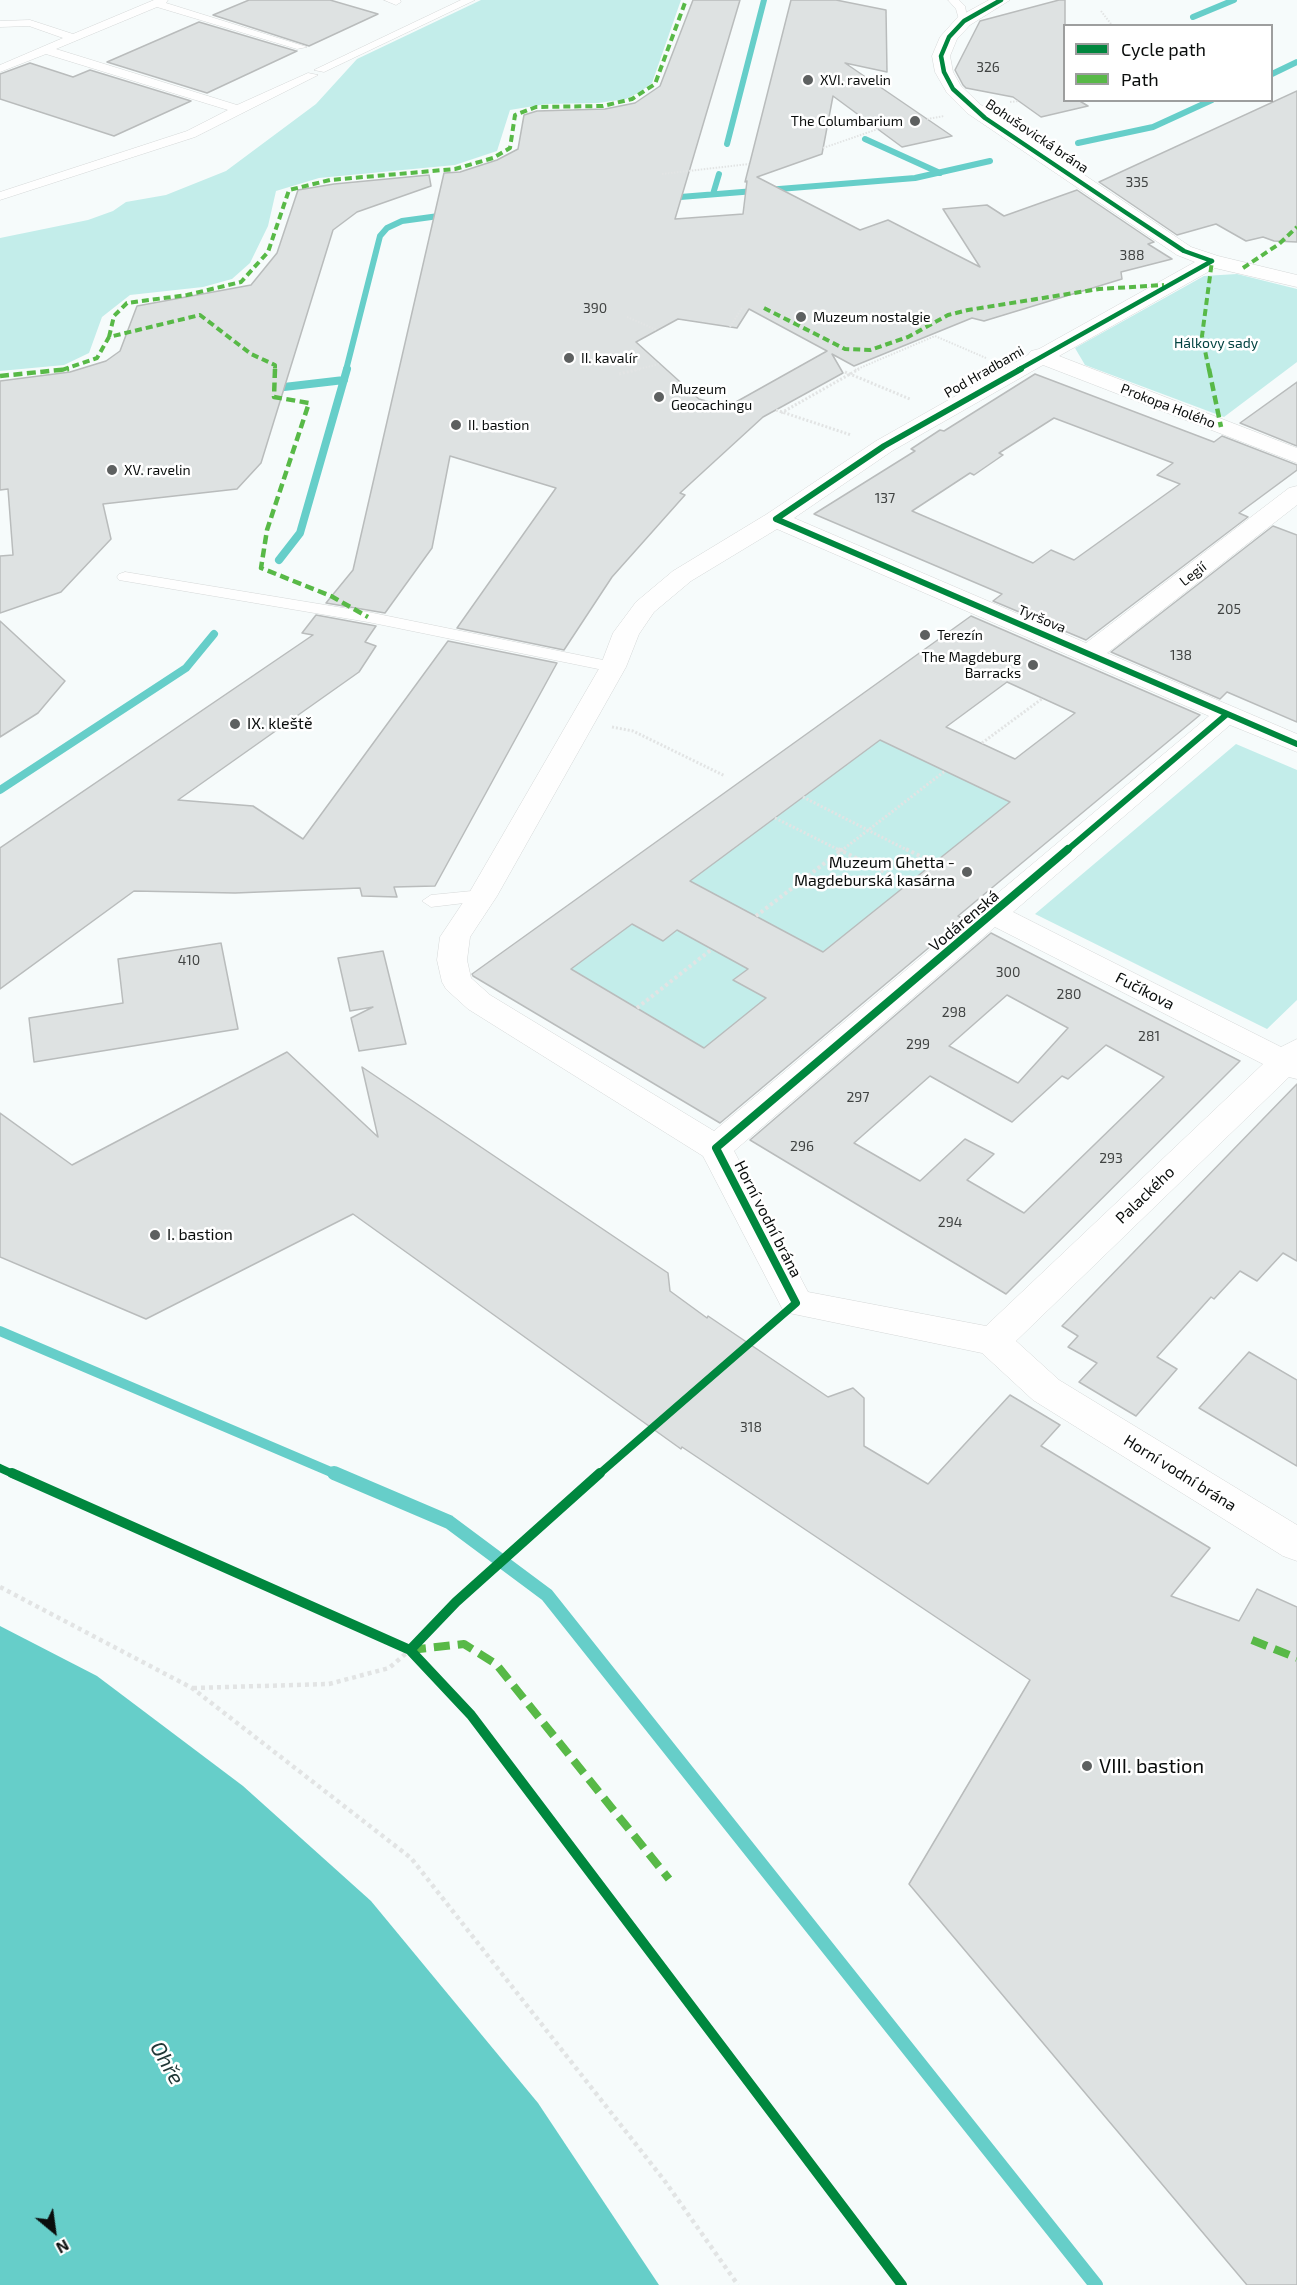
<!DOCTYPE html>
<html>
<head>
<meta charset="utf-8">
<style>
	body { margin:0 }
	#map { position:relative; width:1297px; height:2285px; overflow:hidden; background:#f6fbfb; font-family:"Exo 2",sans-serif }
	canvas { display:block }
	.legend { position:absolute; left:1063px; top:24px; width:210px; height:78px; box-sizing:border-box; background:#fff; border:2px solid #9d9e9e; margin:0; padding:8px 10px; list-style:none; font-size:18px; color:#0a0d0c }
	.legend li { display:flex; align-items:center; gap:12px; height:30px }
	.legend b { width:30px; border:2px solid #9d9e9e }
	.north { position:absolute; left:24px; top:2201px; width:60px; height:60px; -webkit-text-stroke:4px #fff; paint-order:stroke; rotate:151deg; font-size:16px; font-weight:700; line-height:24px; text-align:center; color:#0a0d0c }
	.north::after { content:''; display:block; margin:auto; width:21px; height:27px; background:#0a0d0c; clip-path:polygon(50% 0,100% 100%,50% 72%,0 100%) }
</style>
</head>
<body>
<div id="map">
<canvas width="1297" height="2285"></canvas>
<ul class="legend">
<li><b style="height:8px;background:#00873e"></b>Cycle path</li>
<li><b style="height:8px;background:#58b947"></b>Path</li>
</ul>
<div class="north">N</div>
</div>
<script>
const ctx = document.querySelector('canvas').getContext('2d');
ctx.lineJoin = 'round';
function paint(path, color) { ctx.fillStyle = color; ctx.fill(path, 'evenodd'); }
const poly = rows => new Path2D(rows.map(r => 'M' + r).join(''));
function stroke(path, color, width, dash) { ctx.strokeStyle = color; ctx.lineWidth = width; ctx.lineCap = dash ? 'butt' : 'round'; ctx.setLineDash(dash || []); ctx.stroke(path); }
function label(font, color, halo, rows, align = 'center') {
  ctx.font = font + ' "Exo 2",sans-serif'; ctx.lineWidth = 5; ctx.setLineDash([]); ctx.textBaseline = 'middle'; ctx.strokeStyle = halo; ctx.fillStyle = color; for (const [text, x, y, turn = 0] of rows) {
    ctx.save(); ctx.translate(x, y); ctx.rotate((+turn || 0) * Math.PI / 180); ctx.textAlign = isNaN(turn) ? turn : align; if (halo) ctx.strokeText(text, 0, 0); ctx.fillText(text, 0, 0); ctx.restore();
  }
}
const green = poly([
	[481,0,681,0,652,83,640,92,626,99,598,103,546,104,510,110,497,151,455,165,319,178,276,191,268,226,250,263,232,279,203,287,130,295,102,317,89,353,64,365,0,371,0,238,88,220,113,211,126,202,166,195,226,171,316,104,357,59],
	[1237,274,1297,289,1297,362,1224,417,1085,365,1075,348,1204,276],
	[880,740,1010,802,823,952,690,881],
	[1236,744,1297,770,1297,1000,1267,1029,1035,914],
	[632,924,662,941,677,930,748,969,733,980,766,998,704,1048,571,969]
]);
const water = poly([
	[0,1626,97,1676,243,1786,371,1901,538,2103,659,2285,0,2285]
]);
const streamFar3 = poly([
	[1193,17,1234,0],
	[1272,74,1297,62],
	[865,139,940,173],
	[1078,143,1153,127,1212,100],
	[727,144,764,0],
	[713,194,719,174],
	[668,198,915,178,990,161],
	[346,370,380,236,387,228,402,221,446,215]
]);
const streamFar2 = poly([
	[284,387,344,380],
	[279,560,300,533,347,369],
	[0,790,186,668,214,634]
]);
const streamFar1 = poly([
	[0,1331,338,1475]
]);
const stream = poly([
	[334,1473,449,1522,547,1595,1096,2285]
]);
const building = poly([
	[249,0,330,0,378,14,309,46,213,15,249,0],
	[693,0,740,0,675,219,743,214,747,181,745,182,791,0,836,0,886,10,887,72,845,63,952,136,902,147,833,96,822,154,757,177,860,230,888,220,980,267,943,209,987,205,1004,216,1077,190,1154,242,1148,244,1172,259,1121,272,1122,279,984,321,972,318,854,366,832,354,843,373,763,417,680,493,685,495,612,577,564,650,457,628,556,488,450,456,432,548,385,613,326,603,353,570,444,173,460,172,497,160,518,149,524,115,537,111,605,109,635,103,660,86,693,0],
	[749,309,827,351,727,407,699,399,636,342,678,319,737,328,749,309],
	[1059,0,1065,0,1065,100,1078,100,1088,106,1041,117,1013,97,966,88,963,85,955,70,980,21,1059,0],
	[199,22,296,51,297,51,207,93,107,62,199,22],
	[30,63,73,77,90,70,191,101,114,136,0,99,0,74,30,63],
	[1297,91,1297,242,1274,241,1263,237,1246,241,1216,224,1177,235,1099,182,1297,91],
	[429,175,431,186,357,212,333,230,261,463,237,489,103,504,111,539,61,592,0,613,0,556,13,555,8,489,0,490,0,381,70,372,106,361,120,351,137,306,251,285,277,253,298,190,334,184,429,175],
	[1035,374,1214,442,1222,436,1297,465,1297,470,1239,513,1248,517,1086,640,993,601,1002,594,814,514,915,451,911,449,940,430,944,431,1035,374],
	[1054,418,1173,463,1157,475,1180,484,1074,560,1051,550,1033,563,912,511,970,473,974,475,1003,455,999,453,1054,418],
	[1297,382,1297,446,1240,423,1297,382],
	[1273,526,1297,535,1297,722,1227,692,1220,699,1111,652,1273,526],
	[316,615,376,626,365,642,376,646,359,672,178,800,253,806,303,839,448,641,557,663,435,886,394,887,397,897,362,896,360,888,235,893,134,891,0,989,0,848,313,635,302,633,316,615],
	[971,616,1200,715,958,916,963,919,720,1123,473,976,472,974,971,616],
	[1007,682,1075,713,1015,759,946,727,1007,682],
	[880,740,1010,802,823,952,690,881,880,740],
	[632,924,663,941,677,930,748,969,733,980,766,998,704,1048,571,969,632,924],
	[0,621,65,681,38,713,0,737,0,621],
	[991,933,1240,1061,1006,1294,750,1140,991,933],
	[1007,995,1068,1028,1018,1083,949,1046,1007,995],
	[1106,1045,1164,1077,1024,1213,967,1180,994,1154,965,1139,920,1181,854,1143,930,1076,1012,1122,1062,1076,1068,1079,1106,1045],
	[221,943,238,1029,34,1062,29,1018,123,1003,118,959,221,943],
	[383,951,406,1044,359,1051,351,1018,373,1007,350,1011,338,958,383,951],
	[287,1052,378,1137,362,1067,668,1273,670,1291,707,1318,708,1316,828,1397,853,1388,864,1398,864,1446,928,1484,1010,1395,1060,1425,1041,1446,1210,1548,1171,1596,1239,1621,1257,1589,1297,1607,1297,2285,1247,2285,909,1884,1030,1680,682,1447,681,1449,353,1214,146,1319,0,1257,0,1113,72,1165,287,1052],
	[1297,1084,1297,1261,1283,1253,1257,1281,1240,1271,1214,1299,1211,1297,1157,1357,1177,1369,1136,1416,1079,1382,1097,1363,1068,1347,1078,1336,1062,1326,1297,1084],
	[1249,1352,1297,1380,1297,1466,1199,1408,1249,1352]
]);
const pathFar3 = poly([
	[1101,11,1111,24],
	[1010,102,1019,101],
	[927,119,944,116],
	[823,148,878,129],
	[662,174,749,164],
	[627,317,657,330],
	[730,327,742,308],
	[634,370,660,364],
	[855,370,935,336,986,358]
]);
const pathFar2 = poly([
	[845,372,910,399],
	[619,374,640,369],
	[776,410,851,435],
	[781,413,859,369],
	[612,727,633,731,725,776],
	[982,743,1043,698],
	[803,797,909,851],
	[775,818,841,851],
	[841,851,945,771]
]);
const pathFar1 = poly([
	[838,849,908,884],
	[906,849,934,863],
	[756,916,843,849],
	[637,1008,712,949]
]);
const path = poly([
	[0,1587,192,1688,411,1858,664,2180,738,2285],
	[193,1688,329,1684,389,1668,410,1650]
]);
const service = poly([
	[154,0,168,0,166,3,307,47,297,49,157,7,56,49,237,105,308,73,318,75,195,137,0,200,0,192,187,131,228,110,46,54,0,72,0,65,63,38,29,26,0,27,0,21,30,20,73,34,154,0],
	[384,0,400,0,401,2,396,5,384,0],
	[461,0,475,0,324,72,314,70,461,0],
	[948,0,959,0,965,6,968,23,960,23,956,9,948,0],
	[125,572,368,612,613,662,621,667,613,672,368,622,119,580,117,577,119,574,125,572],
	[482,890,489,892,491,896,489,900,431,907,422,901,431,895,482,890]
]);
const minor = poly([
	[989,0,1010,0,970,25,957,39,950,56,953,72,961,86,981,105,1191,247,1218,256,1297,275,1297,287,1215,268,1059,356,1297,448,1297,463,1043,365,892,451,794,518,1086,643,1289,488,1297,486,1297,505,1107,653,1297,734,1297,752,1230,725,1013,912,1281,1047,1297,1039,1297,1079,1289,1077,1016,1341,1059,1380,1297,1525,1297,1561,1283,1556,1033,1400,982,1353,784,1312,703,1156,468,1009,446,989,442,982,437,960,440,937,468,895,600,667,613,633,636,602,673,571,767,514,876,441,1028,355,1031,351,1039,349,1195,262,1177,255,967,113,947,93,935,72,932,56,940,37,958,17,989,0],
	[777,529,1209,716,714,1131,490,995,471,978,467,960,470,937,497,896,626,667,639,634,654,612,691,581,777,529],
	[995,927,1263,1064,986,1326,808,1292,734,1151,995,927]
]);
const quietFar2 = poly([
	[1243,268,1279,244,1297,227],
	[764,308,845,349,870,350,908,337,948,315,968,310,1099,289,1164,285],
	[109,337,114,316,127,303,187,295,241,282,268,252,289,190,330,180,455,169,493,158,510,148,515,115,536,107,603,106,632,99,655,84,686,0],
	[62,370,97,358,109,337,200,315,251,354,275,365,275,370],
	[1209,370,1202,336,1212,261]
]);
const quietFar1 = poly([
	[275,369,274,397,309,403,267,530,261,568,331,596,368,617],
	[1209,369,1221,427],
	[0,376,69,369]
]);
const quiet = poly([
	[1252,1640,1297,1658],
	[410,1650,464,1644,496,1664,669,1879]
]);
const cyclewayFar3 = poly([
	[1001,0,964,21,949,37,941,56,944,72,953,89,985,118,1125,212,1184,251,1212,261],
	[1018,370,1212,261]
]);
const cyclewayFar2 = poly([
	[776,519,1297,744],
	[776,519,884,446,1021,369],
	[1066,851,1227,714]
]);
const cyclewayFar1 = poly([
	[0,1468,15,1475],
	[598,1475,796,1303,716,1148,1068,849]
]);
const cycleway = poly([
	[12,1473,410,1650,471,1715,902,2285],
	[410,1650,456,1602,600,1473]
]);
const markers = [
	[808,80,6,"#5d6060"],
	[915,121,6,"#5d6060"],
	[801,317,6,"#5d6060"],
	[569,358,6,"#5d6060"],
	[659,397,6,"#5d6060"],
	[456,425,6,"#5d6060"],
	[112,470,6,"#5d6060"],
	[925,635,6,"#5d6060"],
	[1033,665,6,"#5d6060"],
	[235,724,6,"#5d6060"],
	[967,872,6,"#5d6060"],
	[155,1235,6,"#5d6060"],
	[1087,1766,6,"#5d6060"]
];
const numberNames = [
	["326",988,67],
	["335",1137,182],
	["388",1132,255],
	["390",595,308],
	["137",885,498],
	["205",1229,609],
	["138",1181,655],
	["410",189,960],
	["300",1008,972],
	["280",1069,994],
	["298",954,1012],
	["281",1149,1036],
	["299",918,1044],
	["297",858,1097],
	["296",802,1146],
	["293",1111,1158],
	["294",950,1222],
	["318",751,1427]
];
const farPoinames = [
	["XVI. ravelin",820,80],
	["The Columbarium",903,121,"right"],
	["Muzeum nostalgie",813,317],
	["II. kavalír",581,358],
	["Muzeum",671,389],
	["Geocachingu",671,405],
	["II. bastion",468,425],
	["XV. ravelin",124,470],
	["Terezín",937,635],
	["The Magdeburg",1021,657,"right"],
	["Barracks",1021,673,"right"]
];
const farStreetnames = [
	["Bohušovická brána",1037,136,34],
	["Pod Hradbami",984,372,-30],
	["Prokopa Holého",1168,406,21],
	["Legií",1193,574,-38],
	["Tyršova",1042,619,23]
];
const farParknames = [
	["Hálkovy sady",1216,343]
];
const poiNames = [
	["IX. kleště",247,724],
	["Muzeum Ghetta -",955,863,"right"],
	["Magdeburská kasárna",955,881,"right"],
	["I. bastion",167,1235]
];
const streetNames = [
	["Vodárenská",964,921,-40],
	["Fučíkova",1145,991,27],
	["Palackého",1145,1195,-44],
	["Horní vodní brána",768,1219,63],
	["Horní vodní brána",1180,1473,32]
];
const nearPoinames = [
	["VIII. bastion",1099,1766]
];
const nearWaternames = [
	["Ohře",167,2063,60]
];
paint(green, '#c3edea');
paint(water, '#66cec9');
stroke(streamFar3, '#66cec9', 6);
stroke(streamFar2, '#66cec9', 8);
stroke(streamFar1, '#66cec9', 10);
stroke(stream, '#66cec9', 14);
paint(building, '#dee2e2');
stroke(building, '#b9bcbc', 1.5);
stroke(service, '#d5d8d8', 1);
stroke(minor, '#d5d8d8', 1);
stroke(pathFar3, '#e2e4e4', 2, [1.5, 1.5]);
stroke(pathFar2, '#e2e4e4', 3, [2, 2]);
stroke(pathFar1, '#e2e4e4', 4, [3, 3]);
stroke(path, '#e2e4e4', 4.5, [4, 4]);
paint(service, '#fefefe');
paint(minor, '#fefefe');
stroke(quietFar2, '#58b947', 4, [7, 4]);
stroke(quietFar1, '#58b947', 4.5, [9, 4.5]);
stroke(quiet, '#58b947', 8, [16, 8]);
stroke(cyclewayFar3, '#00873e', 4.5);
stroke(cyclewayFar2, '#00873e', 6);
stroke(cyclewayFar1, '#00873e', 8);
stroke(cycleway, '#00873e', 10);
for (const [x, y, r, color] of markers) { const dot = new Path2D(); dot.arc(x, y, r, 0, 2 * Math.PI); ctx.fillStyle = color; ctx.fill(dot); stroke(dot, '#fff', 2); }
label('14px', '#404342', null, numberNames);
label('14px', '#0a0d0c', '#fff', farPoinames, 'left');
label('14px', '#0a0d0c', '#fff', farStreetnames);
label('14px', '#034341', '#fff', farParknames);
label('16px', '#0a0d0c', '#fff', poiNames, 'left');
label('16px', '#0a0d0c', '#fff', streetNames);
label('20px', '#0a0d0c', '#fff', nearPoinames, 'left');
label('italic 21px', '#1f3635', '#fff', nearWaternames);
</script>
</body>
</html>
